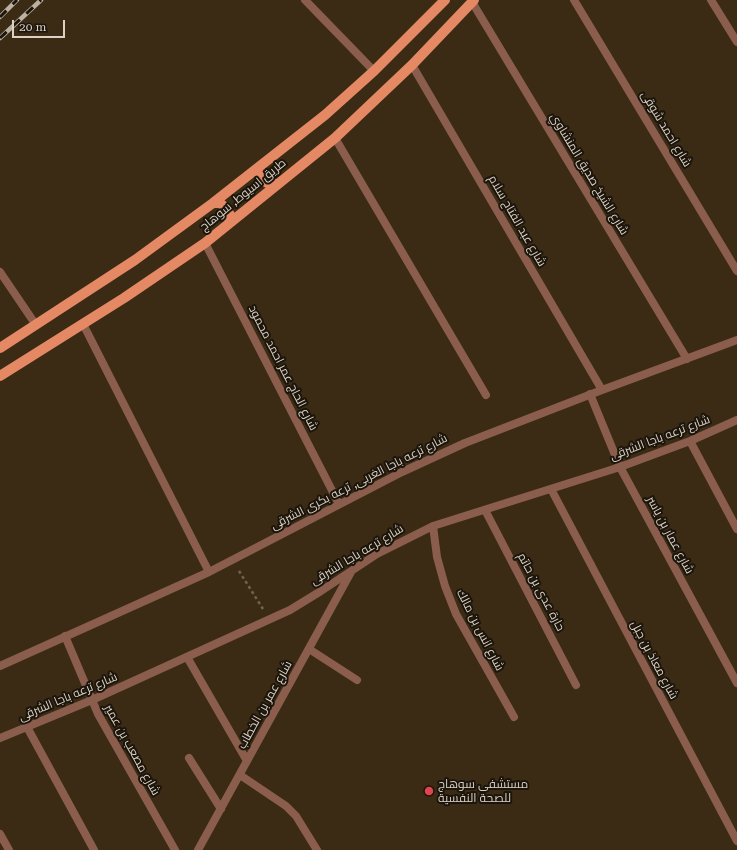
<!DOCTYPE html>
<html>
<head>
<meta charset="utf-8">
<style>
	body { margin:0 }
	#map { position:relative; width:737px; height:850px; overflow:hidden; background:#3b2b15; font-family:"Roboto Serif",serif }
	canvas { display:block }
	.scale { position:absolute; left:12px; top:20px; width:53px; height:18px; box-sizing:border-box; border:2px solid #dbd1c4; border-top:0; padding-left:5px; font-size:12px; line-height:14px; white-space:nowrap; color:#dbd1c4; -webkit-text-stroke:3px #1c150c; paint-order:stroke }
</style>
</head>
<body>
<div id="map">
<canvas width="737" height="850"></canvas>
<div class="scale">20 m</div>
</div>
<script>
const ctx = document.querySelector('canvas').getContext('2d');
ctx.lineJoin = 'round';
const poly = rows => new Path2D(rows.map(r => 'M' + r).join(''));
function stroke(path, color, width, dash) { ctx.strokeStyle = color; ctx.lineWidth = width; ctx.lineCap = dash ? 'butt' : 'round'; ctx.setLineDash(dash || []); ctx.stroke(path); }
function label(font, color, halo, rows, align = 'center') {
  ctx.font = font + ' "Roboto Serif",Cairo,serif'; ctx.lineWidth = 4; ctx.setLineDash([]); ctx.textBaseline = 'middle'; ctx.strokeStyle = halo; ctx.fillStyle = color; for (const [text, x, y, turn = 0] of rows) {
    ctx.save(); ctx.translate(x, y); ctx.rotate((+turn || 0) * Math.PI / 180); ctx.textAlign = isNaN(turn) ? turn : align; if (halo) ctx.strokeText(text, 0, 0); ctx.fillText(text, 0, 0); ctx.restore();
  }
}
const path = poly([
	[239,571,263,609]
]);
const service = poly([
	[305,0,374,71],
	[335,138,486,395],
	[0,272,36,325]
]);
const minor = poly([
	[574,0,737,271],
	[711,0,737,42],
	[472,2,687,359],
	[412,65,602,390],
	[205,243,339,504],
	[83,324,209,572],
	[590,394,620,467,737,683],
	[690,441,737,529],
	[551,489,737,841],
	[485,510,576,685],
	[433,526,437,557,445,586,456,614,514,717],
	[65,636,98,714,175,850],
	[309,649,357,680],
	[187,657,247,761],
	[0,666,209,572,402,472,465,443,602,390,737,340],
	[27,727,94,850],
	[0,738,92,700,290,610,321,591,377,554,433,526,620,467,690,441,737,420],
	[189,758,221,809],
	[240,775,286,806,296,816,317,850],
	[0,834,9,850],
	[198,850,351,572]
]);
const primary = poly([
	[261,165,259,172,262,180,269,184,278,184],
	[213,203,220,203,226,208,230,215,229,223],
	[0,348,135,260,213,203,325,115,374,71,445,0],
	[0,376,124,298,205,243,335,138,412,65,474,0]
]);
const rail = poly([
	[0,17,17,0],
	[0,38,41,0]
]);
const markers = [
	[429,791,5,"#e0444e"]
];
const streetNames = [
	["شارع احمد شوقى",666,129,59],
	["شارع الشيخ صديق المنشاوي",589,174,59],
	["طريق اسيوط, سوهاج",243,195,-39],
	["شارع عبد الفتاح سلام",517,221,60],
	["شارع الحاج عمر احمد محمود",283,368,63],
	["شارع ترعه باجا الشرقى",660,438,-21],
	["شارع ترعه باجا الغربى, ترعه بكرى الشرقى",359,482,-27],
	["شارع عمار بن ياسر",670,535,62],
	["شارع ترعه باجا الشرقى",357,555,-31],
	["حارة عدى بن حاتم",541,592,62],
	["شارع انس بن مالك",480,630,63],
	["شارع معاذ بن جبل",654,660,62],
	["شارع ترعه باجا الشرقى",68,697,-23],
	["شارع عمر بن الخطاب",265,705,-61],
	["شارع مصعب بن عمير",132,750,61]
];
const poiNames = [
	["مستشفى سوهاج",438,784],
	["للصحة النفسية",438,798]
];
stroke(path, '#716350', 2.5, [3, 3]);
stroke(service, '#8b5d4c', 8);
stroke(minor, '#8b5d4c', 8);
stroke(primary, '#e58964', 10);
stroke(rail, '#bbb0a1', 4.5);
stroke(rail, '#1c150c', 3, [9]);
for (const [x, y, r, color] of markers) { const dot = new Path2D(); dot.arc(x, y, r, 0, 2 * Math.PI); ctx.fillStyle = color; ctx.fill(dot); stroke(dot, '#1c150c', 1.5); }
label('12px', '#dbd1c4', '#1c150c', streetNames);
label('12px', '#dbd1c4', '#1c150c', poiNames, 'left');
</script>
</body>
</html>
